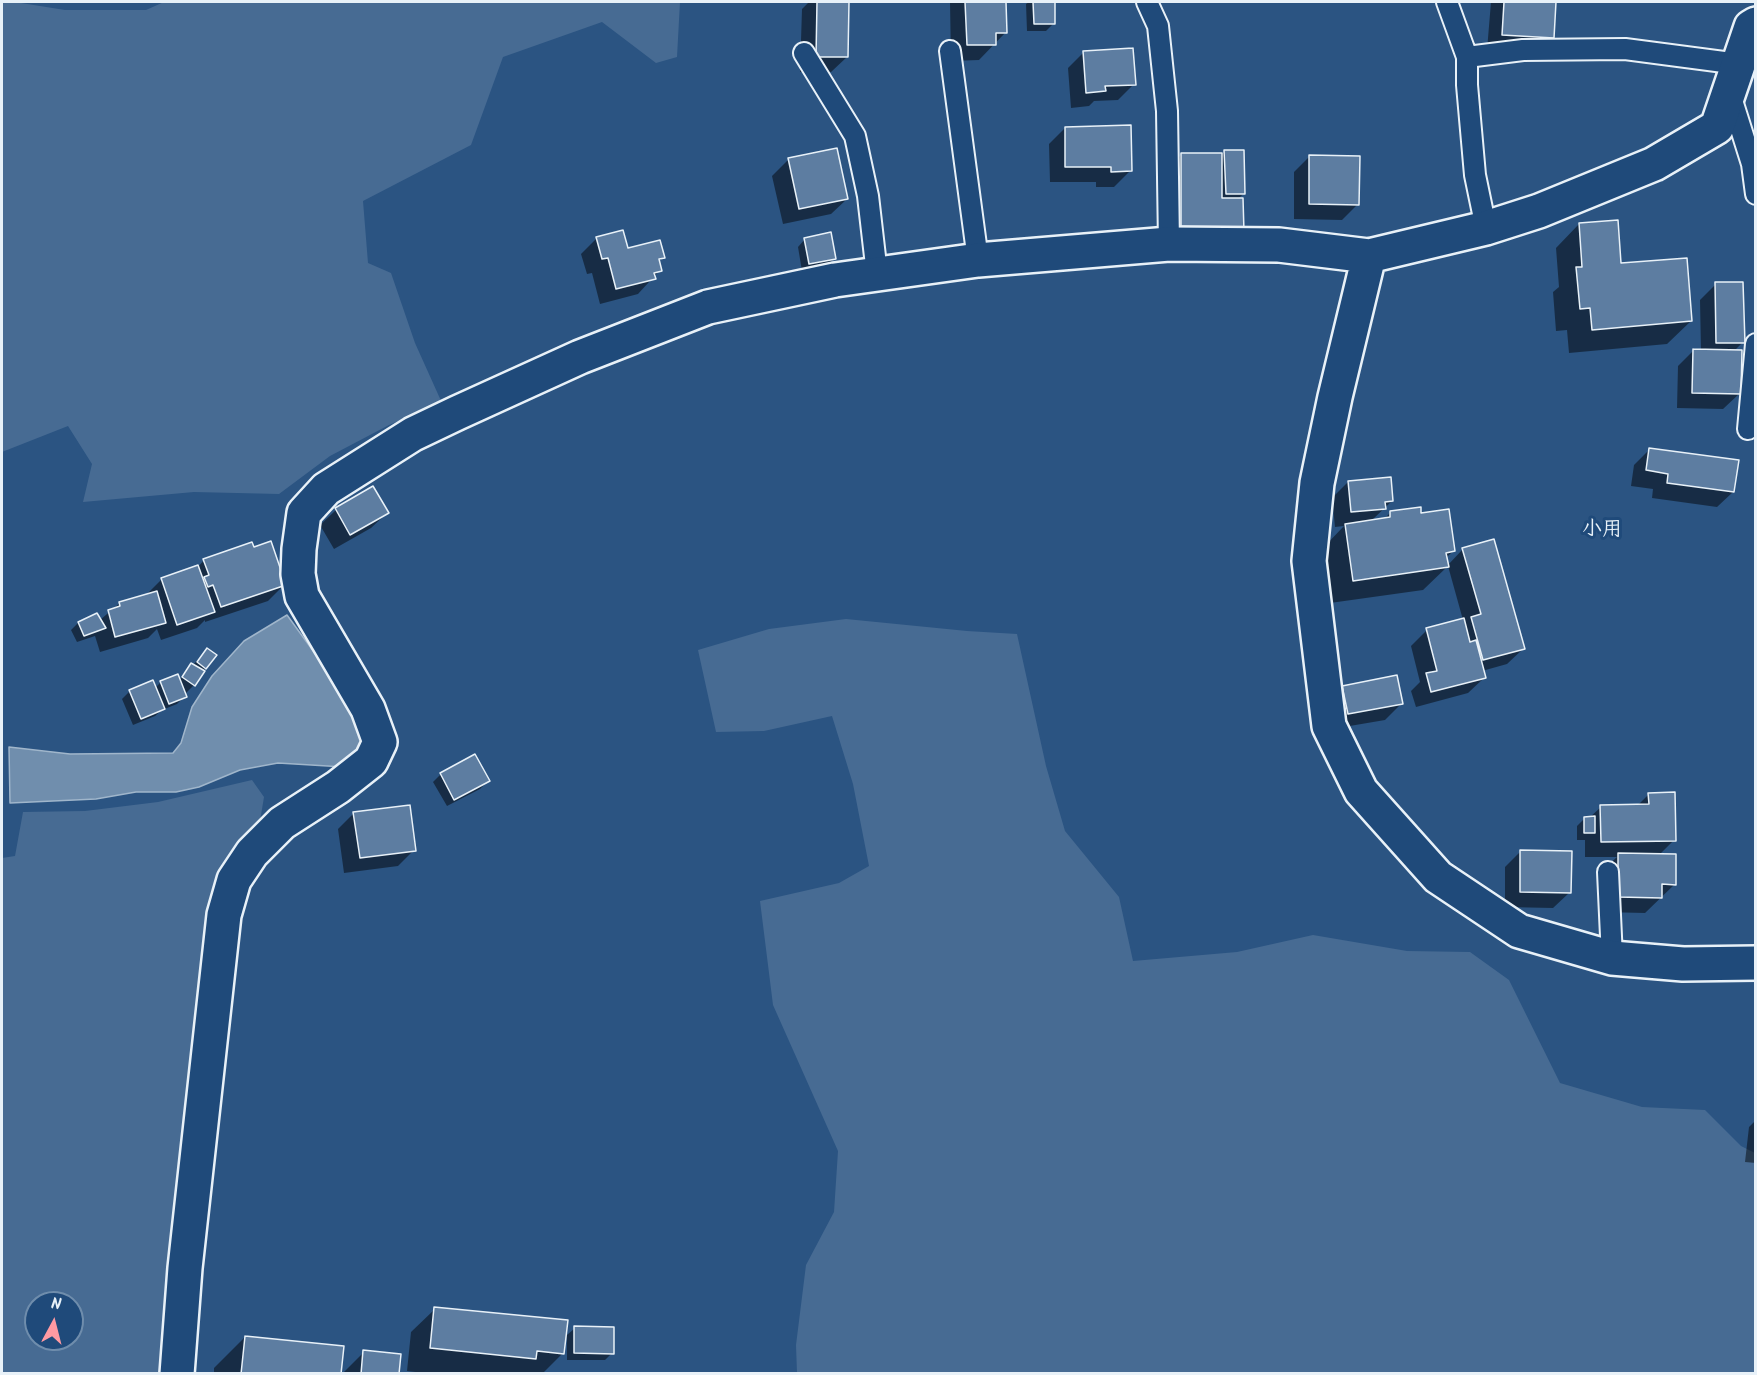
<!DOCTYPE html>
<html>
<head>
<meta charset="utf-8">
<style>
	body { margin:0 }
	#map { position:relative; width:1757px; height:1375px; overflow:hidden; background:#2b5482; font-family:Kalam,sans-serif }
	canvas { display:block }
	.frame { position:absolute; inset:0; border:3px solid #e8f1f8; pointer-events:none }
	.north { position:absolute; left:24px; top:1291px; width:60px; height:60px; box-sizing:border-box; background:#1f4a7a; border:2px solid #6f8dac; border-radius:50%; rotate:7deg; font-size:16px; font-weight:700; line-height:24px; text-align:center; color:#e8f1f8 }
	.north::after { content:''; display:block; margin:auto; width:21px; height:27px; background:#ff9aa2; clip-path:polygon(50% 0,100% 100%,50% 72%,0 100%) }
</style>
</head>
<body>
<div id="map">
<canvas width="1757" height="1375"></canvas>
<div class="frame"></div>
<div class="north">N</div>
</div>
<script>
const ctx = document.querySelector('canvas').getContext('2d');
ctx.lineJoin = 'round';
function paint(path, color) { ctx.fillStyle = color; ctx.fill(path, 'evenodd'); }
const poly = rows => new Path2D(rows.map(r => 'M' + r).join(''));
function stroke(path, color, width, dash) { ctx.strokeStyle = color; ctx.lineWidth = width; ctx.lineCap = dash ? 'butt' : 'round'; ctx.setLineDash(dash || []); ctx.stroke(path); }
function label(font, color, halo, rows, align = 'center') {
  ctx.font = font + ' Kalam,"Klee One",sans-serif'; ctx.lineWidth = 6; ctx.setLineDash([]); ctx.textBaseline = 'middle'; ctx.strokeStyle = halo; ctx.fillStyle = color; for (const [text, x, y, turn = 0] of rows) {
    ctx.save(); ctx.translate(x, y); ctx.rotate((+turn || 0) * Math.PI / 180); ctx.textAlign = isNaN(turn) ? turn : align; if (halo) ctx.strokeText(text, 0, 0); ctx.fillText(text, 0, 0); ctx.restore();
  }
}
const green = poly([
	[2,2,15,2,65,10,146,10,164,2,680,2,677,57,656,63,602,22,503,57,471,145,363,201,368,263,391,273,415,343,442,403,389,425,330,456,279,494,194,492,83,502,92,464,68,426,2,452],
	[846,619,967,631,1017,634,1046,766,1065,831,1119,897,1133,961,1237,952,1313,935,1407,951,1470,952,1509,980,1560,1083,1642,1107,1705,1110,1741,1146,1755,1153,1755,1373,797,1373,796,1345,806,1265,834,1212,838,1151,773,1005,760,901,839,883,869,866,853,784,832,716,764,731,716,732,698,650,769,629],
	[252,780,264,797,260,821,240,843,213,895,202,942,197,1073,165,1373,2,1373,2,858,15,856,23,812,85,811,158,802],
	[36,1303,72,1303,72,1339,36,1339]
]);
const water = poly([
	[287,615,335,681,366,745,344,767,278,763,240,770,199,787,176,792,136,792,96,799,10,803,9,747,70,754,173,753,181,743,192,707,212,676,244,641,287,615]
]);
const shadow = poly([
	[809,2,847,2,847,57,831,72,800,72,802,9],
	[950,2,1005,2,1006,32,979,60,951,61],
	[1029,2,1053,2,1054,23,1046,31,1027,31,1026,4],
	[1491,2,1555,2,1553,38,1537,53,1487,50],
	[1084,52,1134,84,1118,100,1094,101,1089,106,1071,108,1068,68],
	[1065,128,1130,171,1114,187,1096,187,1096,182,1050,182,1049,144],
	[836,149,847,199,831,214,783,224,772,176,788,160],
	[1225,152,1244,193,1237,200,1166,248,1166,170,1182,154,1220,156],
	[1310,156,1358,204,1342,220,1294,219,1294,172],
	[1579,224,1620,265,1691,321,1667,344,1569,353,1567,330,1556,331,1553,292,1559,287,1556,248],
	[597,238,627,250,663,257,658,262,660,270,638,294,600,304,592,273,587,274,581,254],
	[805,239,834,258,827,266,802,271,798,247],
	[1716,284,1743,342,1734,351,1739,394,1723,409,1677,408,1678,366,1694,350,1701,351,1700,300],
	[1650,449,1733,492,1717,507,1652,498,1653,489,1631,486,1634,465],
	[1348,482,1392,501,1371,521,1383,520,1390,513,1420,514,1453,551,1446,558,1447,566,1463,549,1523,649,1507,664,1482,671,1484,678,1468,693,1416,707,1411,691,1420,682,1411,646,1427,630,1463,620,1448,566,1423,590,1330,603,1322,549,1344,526,1335,527,1332,498],
	[373,488,387,513,371,528,334,549,320,525,336,510],
	[204,560,284,585,268,601,205,622,205,620,197,628,161,640,157,629,148,638,100,652,95,636,77,642,71,630,78,623,100,620,120,603,146,595,162,579,198,567],
	[207,650,214,656,194,685,186,693,183,690,185,696,177,704,162,710,155,716,133,725,122,699,130,691,155,688,161,682,179,680],
	[1343,687,1401,704,1385,720,1332,729,1327,703],
	[441,774,488,781,480,789,447,806,433,782],
	[1649,794,1674,840,1659,855,1675,884,1645,913,1602,912,1603,870,1617,857,1585,857,1585,840,1577,840,1577,826,1585,818,1589,818,1601,807,1637,806],
	[354,813,414,850,398,866,344,873,338,829],
	[1521,851,1569,893,1553,908,1505,907,1505,867],
	[1756,1120,1756,1163,1745,1162,1749,1127],
	[435,1309,563,1353,542,1374,432,1374,407,1371,411,1332],
	[575,1328,612,1353,605,1360,567,1360,567,1335],
	[245,1337,340,1374,214,1374,214,1368],
	[364,1352,398,1374,342,1374]
]);
const building = poly([
	[817,2,849,2,848,57,816,57,817,2],
	[965,2,1006,2,1007,33,996,33,996,45,967,45,965,2],
	[1033,2,1055,2,1055,24,1034,24,1033,2],
	[1504,2,1556,2,1554,38,1502,35,1504,2],
	[1133,48,1136,85,1105,86,1106,91,1086,93,1083,51,1133,48],
	[1131,125,1132,171,1111,172,1111,167,1065,167,1065,127,1131,125],
	[837,148,848,199,799,209,788,158,837,148],
	[1224,150,1244,150,1245,194,1226,194,1224,150],
	[1181,153,1222,153,1222,198,1243,198,1244,232,1181,233,1181,153],
	[1309,155,1360,156,1359,205,1309,204,1309,155],
	[1618,220,1621,263,1687,258,1692,321,1592,330,1590,308,1580,309,1576,267,1582,267,1579,223,1618,220],
	[623,230,628,248,660,240,665,258,659,259,662,271,654,273,656,279,616,289,608,258,602,259,596,237,623,230],
	[831,232,836,259,809,264,804,238,831,232],
	[1715,282,1743,282,1745,343,1716,343,1715,282],
	[1693,349,1742,350,1741,394,1692,393,1693,349],
	[1649,448,1739,460,1734,492,1667,483,1668,474,1646,470,1649,448],
	[1391,477,1393,501,1385,502,1386,509,1351,512,1348,481,1391,477],
	[373,486,389,513,350,535,335,508,373,486],
	[1421,507,1421,513,1449,509,1455,551,1446,553,1449,567,1353,581,1345,524,1390,517,1390,511,1421,507],
	[1494,539,1525,649,1483,660,1471,617,1481,614,1462,548,1494,539],
	[271,541,286,585,221,607,213,585,208,587,204,577,209,575,203,559,252,542,254,547,271,541],
	[198,565,215,612,177,625,161,578,198,565],
	[157,591,166,623,115,637,108,610,120,606,119,602,157,591],
	[97,613,106,628,84,636,78,622,97,613],
	[1464,618,1470,642,1476,640,1486,678,1431,692,1426,673,1437,671,1426,628,1464,618],
	[207,648,217,655,206,669,197,662,207,648],
	[191,663,205,671,195,686,182,677,191,663],
	[178,674,187,697,169,704,160,681,178,674],
	[1397,675,1403,704,1348,714,1342,686,1397,675],
	[153,680,165,709,141,719,129,690,153,680],
	[475,754,490,781,454,800,440,773,475,754],
	[1675,792,1676,841,1601,842,1600,805,1649,804,1648,793,1675,792],
	[410,805,416,851,360,858,353,812,410,805],
	[1595,816,1595,833,1584,833,1584,817,1595,816],
	[1520,850,1572,851,1571,893,1520,892,1520,850],
	[1618,853,1676,854,1676,885,1662,884,1662,898,1618,897,1618,853],
	[434,1307,568,1320,564,1354,537,1351,536,1359,430,1348,434,1307],
	[574,1326,614,1327,614,1354,574,1353,574,1326],
	[245,1336,344,1346,341,1374,241,1374,245,1336],
	[363,1350,401,1354,399,1374,361,1374,363,1350]
]);
const service = poly([
	[1147,2,1158,26,1167,111,1169,244],
	[1447,2,1467,57,1467,85,1475,175,1486,228],
	[950,51,978,260],
	[804,53,855,136,868,196,877,274],
	[1467,57,1523,50,1625,49,1739,64],
	[1730,94,1752,164,1756,194],
	[1748,429,1756,344],
	[1608,872,1612,958]
]);
const minor = poly([
	[1369,256,1335,397,1317,483,1309,561,1329,726,1361,791,1438,877,1519,931,1612,958,1683,964,1756,963],
	[177,1374,185,1268,224,915,234,880,252,853,282,823,338,787,371,761,380,742,368,709,302,596,298,574,299,549,304,513,326,489,413,434,457,413,580,357,708,307,835,280,978,260,1169,244,1279,245,1369,256,1486,228,1539,211,1654,164,1717,127,1751,27,1756,24]
]);
const quarterNames = [
	["小用",1602,532]
];
paint(green, '#476b93');
paint(water, '#708ead');
stroke(water, '#a0b6cb', 1.5);
paint(shadow, '#0007');
paint(building, '#5d7da1');
stroke(building, '#e8f1f8', 1.5);
stroke(service, '#e8f1f8', 24);
stroke(minor, '#e8f1f8', 38);
stroke(service, '#1f4a7a', 20);
stroke(minor, '#1f4a7a', 33);
label('bold 20px', '#e8f1f8', '#1f4a7a', quarterNames);
</script>
</body>
</html>
